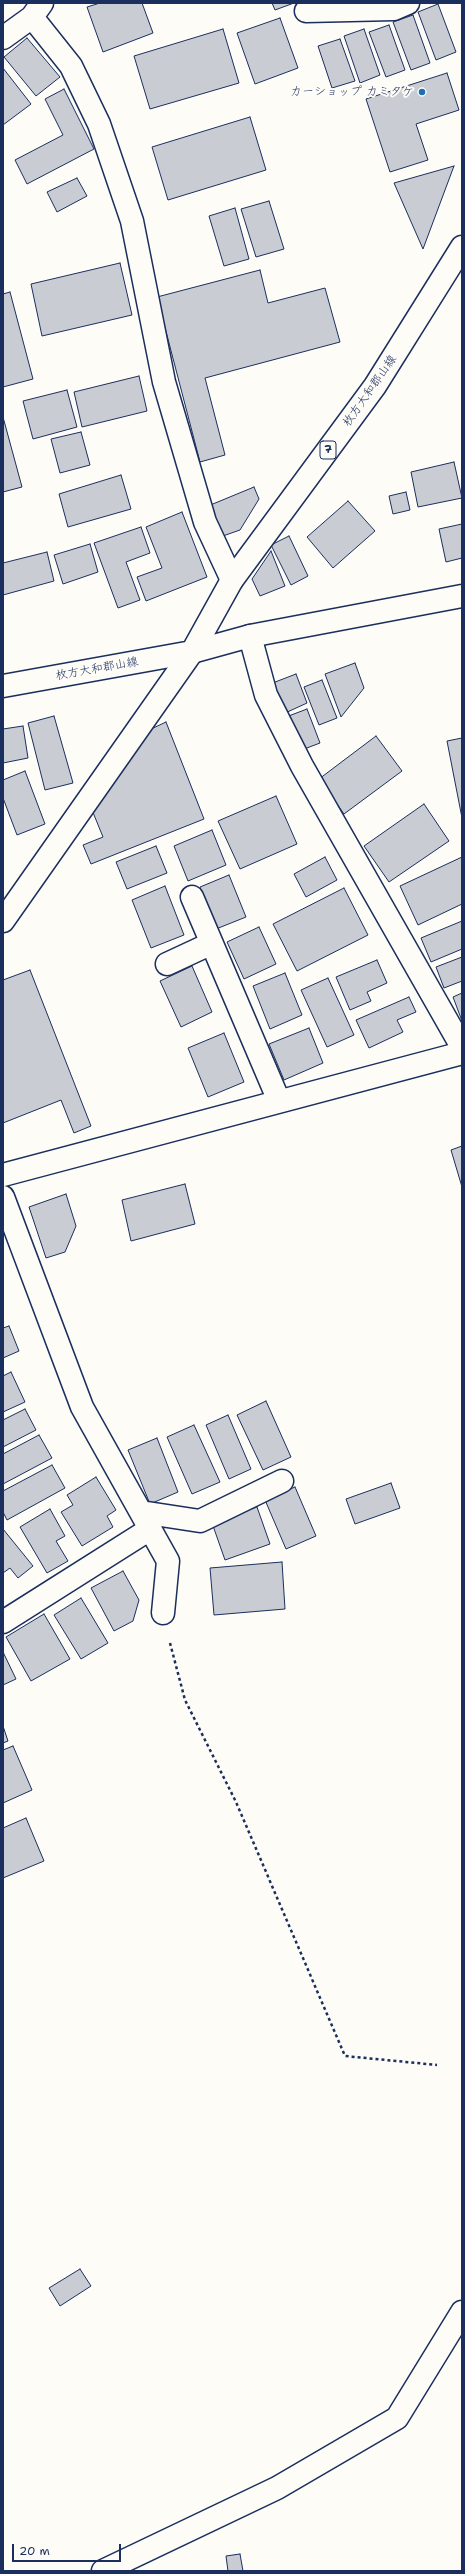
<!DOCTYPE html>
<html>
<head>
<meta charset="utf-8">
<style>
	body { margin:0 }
	#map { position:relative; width:465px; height:2574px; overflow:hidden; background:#fdfcf7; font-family:"Shantell Sans",sans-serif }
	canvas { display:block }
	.frame { position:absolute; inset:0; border:4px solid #1b2f5e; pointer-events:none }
	.scale { position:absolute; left:12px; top:2544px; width:109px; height:18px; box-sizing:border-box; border:2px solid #1b2f5e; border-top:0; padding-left:5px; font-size:12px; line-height:14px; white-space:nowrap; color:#1b2f5e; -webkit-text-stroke:3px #fdfcf7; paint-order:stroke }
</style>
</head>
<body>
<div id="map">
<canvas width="465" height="2574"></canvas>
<div class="frame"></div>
<div class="scale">20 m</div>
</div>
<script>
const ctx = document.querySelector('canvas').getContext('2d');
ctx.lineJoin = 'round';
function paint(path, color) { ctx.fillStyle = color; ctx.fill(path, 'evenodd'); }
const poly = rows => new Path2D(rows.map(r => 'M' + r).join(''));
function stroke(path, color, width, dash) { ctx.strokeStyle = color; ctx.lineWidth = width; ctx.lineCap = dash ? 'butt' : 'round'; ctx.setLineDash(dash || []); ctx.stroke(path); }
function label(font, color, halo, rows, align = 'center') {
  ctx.font = font + ' "Shantell Sans","Klee One",sans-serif'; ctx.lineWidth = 4; ctx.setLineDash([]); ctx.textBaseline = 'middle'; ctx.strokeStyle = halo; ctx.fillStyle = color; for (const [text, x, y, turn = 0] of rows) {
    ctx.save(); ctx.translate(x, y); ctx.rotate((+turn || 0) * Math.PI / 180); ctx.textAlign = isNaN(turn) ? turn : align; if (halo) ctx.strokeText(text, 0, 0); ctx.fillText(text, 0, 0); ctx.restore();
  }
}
const building = poly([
	[100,3,142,3,153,33,103,52,87,7,100,3],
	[272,3,294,3,275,10,272,3],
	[438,4,456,52,436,60,418,12,438,4],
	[413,15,430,63,411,70,393,22,413,15],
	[280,18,298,68,255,84,237,33,280,18],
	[389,25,405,70,386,77,369,32,389,25],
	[223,29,239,83,150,109,134,56,223,29],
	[364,29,380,75,360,83,344,36,364,29],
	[27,38,60,77,36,96,4,57,27,38],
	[340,39,355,81,332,88,318,46,340,39],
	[3,68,31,104,3,125,3,68],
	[447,73,459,110,416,124,428,160,390,172,366,99,447,73],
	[64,89,94,149,27,184,15,160,63,135,45,99,64,89],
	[250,117,266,170,168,200,152,147,250,117],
	[454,166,423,249,394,183,454,166],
	[77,178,87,196,57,212,47,192,77,178],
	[269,201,284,249,256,257,241,209,269,201],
	[235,208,249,259,224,266,209,216,235,208],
	[120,263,132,315,42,336,31,284,120,263],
	[260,270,268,303,325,288,340,342,205,378,225,455,200,462,157,297,260,270],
	[10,292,33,379,3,387,3,294,10,292],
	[139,376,147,411,82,427,74,392,139,376],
	[67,390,77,427,33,439,23,401,67,390],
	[3,417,22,487,3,492,3,417],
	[81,432,90,465,60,473,51,439,81,432],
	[454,462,462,498,418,507,411,472,454,462],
	[121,475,131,509,68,527,59,494,121,475],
	[254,487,259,499,240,530,220,537,208,506,254,487],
	[406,492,410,510,393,514,389,496,406,492],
	[348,501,375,531,333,568,307,537,348,501],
	[182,512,207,577,146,601,137,577,162,568,146,527,182,512],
	[462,524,462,558,446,562,439,529,462,524],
	[141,527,150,553,126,562,140,600,118,608,94,543,141,527],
	[289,536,308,576,291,585,271,545,289,536],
	[90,544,98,572,63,584,54,555,90,544],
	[271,551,285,586,260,596,252,579,271,551],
	[47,552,54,581,3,595,3,563,47,552],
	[355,663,364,688,341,717,325,674,355,663],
	[296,674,307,703,283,714,270,684,296,674],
	[322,680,337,718,319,725,304,687,322,680],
	[307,709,320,743,299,751,286,717,307,709],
	[54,716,73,783,45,790,28,723,54,716],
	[166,722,204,819,91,864,83,845,103,837,92,810,149,730,166,722],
	[23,726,28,758,3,763,3,729,23,726],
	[376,736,402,771,344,814,319,779,376,736],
	[462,738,462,818,447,741,462,738],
	[25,771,45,824,17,835,3,798,3,780,25,771],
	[276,796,297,844,240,869,218,821,276,796],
	[424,804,449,841,389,882,364,846,424,804],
	[212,830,226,865,188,881,174,846,212,830],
	[156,846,167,873,127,889,116,862,156,846],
	[325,857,337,880,306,897,294,874,325,857],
	[462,857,462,904,418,925,400,886,462,857],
	[229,875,246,917,216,929,200,887,229,875],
	[165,886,184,935,151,948,132,900,165,886],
	[344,888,368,935,297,971,273,924,344,888],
	[462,921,462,949,431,962,421,938,462,921],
	[259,927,276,964,244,979,227,942,259,927],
	[462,957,462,981,444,988,436,967,462,957],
	[377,960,387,983,367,992,371,1001,350,1010,336,977,377,960],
	[192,966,212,1012,181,1027,160,981,192,966],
	[30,970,91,1126,74,1133,61,1100,3,1123,3,980,30,970],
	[285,973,302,1015,270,1029,253,986,285,973],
	[328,978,354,1035,327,1047,301,990,328,978],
	[462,993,462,1021,453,997,462,993],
	[409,997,416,1012,397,1020,403,1032,369,1048,356,1020,409,997],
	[309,1028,323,1063,284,1080,269,1044,309,1028],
	[224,1033,244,1082,208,1097,188,1048,224,1033],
	[462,1146,462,1187,451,1150,462,1146],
	[185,1184,195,1224,131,1241,122,1200,185,1184],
	[66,1194,76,1226,65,1252,46,1258,29,1207,66,1194],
	[9,1326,19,1351,3,1358,3,1328,9,1326],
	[11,1372,25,1402,3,1412,3,1376,11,1372],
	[266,1401,291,1457,263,1470,237,1415,266,1401],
	[25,1409,36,1430,3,1447,3,1420,25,1409],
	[228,1415,251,1469,229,1479,206,1425,228,1415],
	[194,1425,220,1482,192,1494,167,1437,194,1425],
	[39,1435,52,1458,3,1484,3,1454,39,1435],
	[157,1438,178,1492,150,1504,128,1450,157,1438],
	[52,1465,65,1488,7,1520,3,1512,3,1491,52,1465],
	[96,1477,116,1510,107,1516,113,1527,82,1546,61,1512,73,1505,67,1495,96,1477],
	[391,1483,400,1508,355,1524,346,1499,391,1483],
	[295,1487,316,1536,286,1549,265,1500,295,1487],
	[257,1507,270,1544,225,1560,212,1523,257,1507],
	[50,1509,65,1536,56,1541,68,1561,47,1573,20,1527,50,1509],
	[3,1529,33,1566,18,1578,10,1568,3,1573,3,1529],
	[282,1562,285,1609,214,1615,210,1568,282,1562],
	[123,1571,139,1600,133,1621,114,1631,91,1588,123,1571],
	[81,1598,108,1643,81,1659,54,1615,81,1598],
	[44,1614,70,1659,31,1681,6,1637,44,1614],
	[3,1652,16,1679,3,1685,3,1652],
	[3,1726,8,1741,3,1743,3,1726],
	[13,1746,32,1790,3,1803,3,1750,13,1746],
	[26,1818,44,1861,3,1878,3,1828,26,1818],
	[80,2269,91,2286,60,2306,49,2288,80,2269],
	[240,2554,243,2571,228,2571,226,2556,240,2554]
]);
const path = poly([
	[170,1643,185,1700,236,1802,345,2056,437,2065]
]);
const minor = poly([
	[306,11,394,9,408,3],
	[32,17,71,66,99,124,132,221,164,382,205,522,232,580],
	[3,38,32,17,42,3],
	[250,636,266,695,302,766,462,1047],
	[192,897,279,1101],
	[3,921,192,652],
	[167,964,210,944],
	[3,1175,462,1053],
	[3,1197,82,1407,168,1561,163,1613],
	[141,1512,200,1521,282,1481],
	[3,1622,150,1529],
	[103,2571,277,2488,397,2418,462,2312]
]);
const major = poly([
	[192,652,232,580,375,386,462,247],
	[3,686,192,652,250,636,462,596]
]);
const markers = [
	[422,92,4,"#1f6fb2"]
];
const shields = [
	[328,450,16]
];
const shieldNames = [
	["7",328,450]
];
const poiNames = [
	["カーショップ カミタケ",414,92]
];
const streetNames = [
	["枚方大和郡山線",370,391,-55],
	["枚方大和郡山線",97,669,-10]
];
paint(building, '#c9ccd3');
stroke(building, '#1b2f5e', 1);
stroke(minor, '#1b2f5e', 25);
stroke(major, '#1b2f5e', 25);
stroke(path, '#1b2f5e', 2.5, [3, 3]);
stroke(minor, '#fdfcf7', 22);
stroke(major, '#fdfcf7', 22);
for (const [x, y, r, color] of markers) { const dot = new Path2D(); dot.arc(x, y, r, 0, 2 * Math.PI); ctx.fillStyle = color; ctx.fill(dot); stroke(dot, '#fdfcf7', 1.5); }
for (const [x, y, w] of shields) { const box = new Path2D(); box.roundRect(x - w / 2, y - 9, w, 18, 3); ctx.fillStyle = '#fdfcf7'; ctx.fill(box); stroke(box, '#1b2f5e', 1); }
label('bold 11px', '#1b2f5e', null, shieldNames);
label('12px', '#1b2f5e', '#fdfcf7', poiNames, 'right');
label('12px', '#1b2f5e', '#fdfcf7', streetNames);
</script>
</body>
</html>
